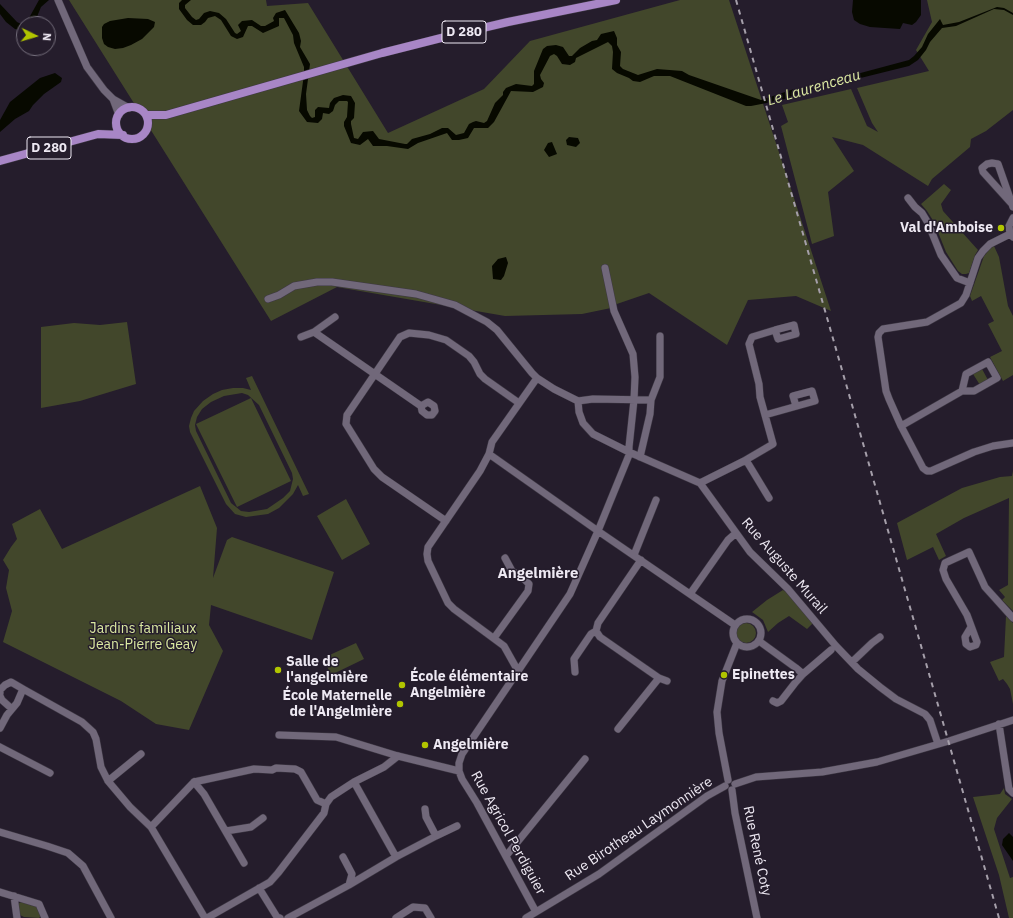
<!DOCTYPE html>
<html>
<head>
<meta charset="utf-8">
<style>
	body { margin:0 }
	#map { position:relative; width:1013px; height:918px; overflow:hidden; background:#251d2c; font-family:"IBM Plex Sans",sans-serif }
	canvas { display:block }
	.north { position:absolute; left:16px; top:16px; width:40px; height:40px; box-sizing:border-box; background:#251d2c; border:1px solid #756f7c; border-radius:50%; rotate:95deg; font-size:11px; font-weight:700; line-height:16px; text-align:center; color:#eee9f3 }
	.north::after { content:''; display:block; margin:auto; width:14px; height:18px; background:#b1c500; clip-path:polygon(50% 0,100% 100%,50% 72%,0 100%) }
</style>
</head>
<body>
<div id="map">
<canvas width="1013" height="918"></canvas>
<div class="north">N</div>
</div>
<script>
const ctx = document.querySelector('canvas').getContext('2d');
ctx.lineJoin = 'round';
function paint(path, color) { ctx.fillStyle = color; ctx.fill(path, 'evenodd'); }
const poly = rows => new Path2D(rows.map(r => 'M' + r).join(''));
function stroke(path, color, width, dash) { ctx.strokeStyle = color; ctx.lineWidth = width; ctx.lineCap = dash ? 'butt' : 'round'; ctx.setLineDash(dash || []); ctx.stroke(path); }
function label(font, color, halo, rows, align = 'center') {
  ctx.font = font + ' "IBM Plex Sans",sans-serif'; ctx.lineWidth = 3; ctx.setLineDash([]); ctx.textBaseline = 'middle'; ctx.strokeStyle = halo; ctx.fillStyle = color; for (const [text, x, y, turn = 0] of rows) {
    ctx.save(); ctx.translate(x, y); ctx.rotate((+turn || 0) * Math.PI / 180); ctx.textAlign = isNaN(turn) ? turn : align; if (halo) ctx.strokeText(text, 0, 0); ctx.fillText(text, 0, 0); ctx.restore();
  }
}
const green = poly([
	[69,0,266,0,267,6,308,3,388,133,484,89,530,41,680,0,729,0,831,311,796,296,748,300,727,345,649,293,611,306,611,308,582,314,505,316,337,287,271,321],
	[927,0,1013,0,1013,110,986,131,971,139,970,147,932,179,928,186,863,145,832,137,854,171,828,192,834,236,812,244,781,126,788,122,782,105,851,89,867,126,878,132,872,123,857,88,929,71,916,50,932,22],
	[944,184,951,190,941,204,943,211,978,250,975,255,969,273,966,274,962,274,958,271,946,252,934,222,927,211,921,204],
	[994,246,999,257,1008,306,1013,316,1013,375,1003,381,990,357,1002,351,988,324,994,321,981,296,972,301,970,296,984,256,990,249],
	[127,322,136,384,80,401,41,408,41,327,74,323,100,325],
	[982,369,988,380,980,385,973,374],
	[252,376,309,494,303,496,298,485,293,494,279,508,268,514,246,517,235,514,226,504,190,432,189,426,191,418,194,411,203,401,213,394,222,390,233,388,243,388,251,390,246,378],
	[242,393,248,395,259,405,292,473,293,479,290,491,283,498,267,509,249,512,241,511,231,503,196,431,195,425,197,417,202,409,211,402,224,396],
	[251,398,291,481,237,507,196,424],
	[1013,471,1013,611,1002,600,1005,597,999,590,1008,585,1009,498,964,518,936,534,946,556,939,560,933,547,907,560,897,523,962,488,1000,477,1012,476],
	[200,486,217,528,213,578,227,540,232,537,334,572,312,640,211,605,209,625,223,651,189,730,156,724,121,701,3,642,12,611,6,588,9,570,3,560,11,547,17,539,12,524,40,509,62,549],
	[346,499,370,544,342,560,317,516],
	[783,590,790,595,814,622,807,629,789,616,778,623,768,632,763,620,752,612,767,600],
	[1006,616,1013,623,1013,704,1010,689,1007,684,1003,679,999,681,990,662,1004,657],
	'736 633a10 10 0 1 1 20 0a10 10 0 1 1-20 0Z',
	[356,643,364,659,331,675,323,658],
	[1004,788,1005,794,1012,799,997,818,994,829,1010,878,1013,877,1013,918,1009,918,999,875,973,797,1000,794],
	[21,902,36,906,41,915,40,917,39,918,24,917,20,915,18,904]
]);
const water = poly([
	[39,0,49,0,41,7,34,24,24,24,24,31,15,29,6,22,0,14,0,4,17,22,21,24,25,22,29,18],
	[182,0,191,0,185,5,185,8,192,17,196,20,199,19,204,13,210,11,219,13,226,19,235,33,237,34,241,31,238,25,242,21,252,20,261,26,265,26,274,21,273,18,276,13,285,10,299,33,301,41,300,47,310,64,306,94,307,110,310,116,312,118,315,117,315,110,318,107,329,108,330,103,334,98,343,95,351,96,355,103,354,118,351,121,351,124,354,138,358,139,363,132,373,131,379,139,405,144,407,144,412,139,430,134,442,128,448,128,456,135,464,133,469,124,473,122,476,121,484,123,487,121,495,103,503,95,503,92,506,88,516,84,532,86,534,84,534,71,543,49,547,46,556,45,563,47,569,56,572,56,580,48,592,41,597,40,601,34,614,31,617,38,617,45,621,52,620,66,623,69,638,75,657,69,682,71,689,75,761,100,794,89,827,82,909,60,914,56,922,47,928,34,940,19,943,25,959,22,997,7,1004,8,1013,13,1013,15,1004,10,994,9,956,26,942,28,930,42,926,50,918,60,909,66,800,93,782,100,751,106,746,106,670,76,654,76,640,82,633,81,629,78,617,73,612,69,613,52,612,46,608,42,576,58,575,62,570,65,562,64,557,56,554,54,550,56,540,75,541,79,544,83,543,87,533,92,511,91,494,122,488,128,474,128,468,138,459,140,452,140,447,133,418,143,408,149,387,146,373,146,368,139,360,145,351,143,344,126,344,122,347,117,348,102,347,101,339,101,335,105,333,111,329,114,323,113,322,119,318,123,307,122,299,111,304,74,304,67,294,43,293,35,284,18,279,18,279,26,263,33,252,26,248,26,243,37,237,39,231,36,221,20,215,16,208,18,205,22,201,25,193,25,187,20,179,9,179,3],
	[853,0,921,0,921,15,916,22,912,25,903,23,900,29,870,27,860,24,854,20,852,12],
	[128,18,148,19,155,22,154,27,142,39,131,45,123,48,115,49,108,47,104,44,102,38,102,27,104,24,110,21],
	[55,73,62,78,61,82,44,94,33,105,29,111,15,119,0,132,0,120,10,102,40,78],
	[569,137,578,138,580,143,576,147,567,145,566,140],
	[552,142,557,154,549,157,544,150,548,143],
	[506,257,508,263,504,276,501,280,493,279,492,266,498,259],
	[1009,833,1013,837,1013,861,1002,845,1003,839]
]);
const minor = poly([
	[58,0,87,67,104,90,113,99,129,108],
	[113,99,119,115],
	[908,198,915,207,922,213,928,223,941,255,957,278,970,283],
	[1011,203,983,172,982,168,987,164,992,163,998,164,1013,207],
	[1010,234,990,244,983,251,978,258,966,295,961,303,927,322,883,329,879,333,878,337,886,391,889,399,901,426,923,468,927,471,931,471,974,452,993,446,1013,443],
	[1013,237,1010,234,1009,226,1013,218],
	[268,299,279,295,294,286,317,282,332,282,416,294,455,305,487,322,497,330,532,373,537,378,554,389,578,401,579,412,583,423,593,434,629,452,700,483,750,552,788,589,836,646,858,669,880,687,896,699,925,714,930,720,938,744],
	[335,317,314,332,421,406,422,411,427,415,432,415,435,411,434,406,428,402,421,406],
	[301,337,314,332],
	[578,401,593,399,651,400],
	[765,415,815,401,812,391,793,396,796,406],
	[901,426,962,391,974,391,997,378,988,362,966,374,962,391],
	[489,454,598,531,735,625],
	[640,457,650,414,651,400,660,377,660,336],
	[746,460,769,498],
	[700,483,744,461,773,444,760,397,759,384,749,344,752,337,775,330,794,325,796,334,778,339,775,330],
	[446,521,382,477,374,469,346,424,347,415,400,337,409,333,429,335,446,340,469,356,474,362,480,374,485,379,519,403],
	[634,555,656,500],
	[641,560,598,623,596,631,600,637,659,678,667,681],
	[690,594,728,540,736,533],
	'733 633a14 14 0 1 1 28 0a14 14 0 1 1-28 0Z',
	[971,627,965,637,966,644,970,647,976,645,977,642,967,615,946,579,943,570,945,563,969,552,985,587,1013,618],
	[494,638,528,591,529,584,525,580,512,571,505,558],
	[759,641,796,668,803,674],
	[852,662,872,643,880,637],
	[518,671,504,646,454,609,448,603,428,561,427,554,428,547,480,471,489,454,492,442,537,378],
	[575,672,574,659,591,634,596,631],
	[23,689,82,722,93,732,96,739,101,767,108,781,130,807,151,827,205,918],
	[0,693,0,690,5,685,11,682,23,689,17,703,7,715,0,728],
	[0,696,2,700,12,709],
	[773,701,777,703,781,701,795,683,803,674,831,650],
	[999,724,1009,789,1013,793],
	[618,729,659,678],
	[279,735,336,737,398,756,459,771],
	[0,747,50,773],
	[728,780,719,733,717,712,722,681,737,643],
	[108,781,141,754],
	[194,782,254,769,272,770,276,768,295,769,301,772,317,800,326,804],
	[194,782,204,794,244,863],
	[735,784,756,777,822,772,877,762,949,741,1013,720],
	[732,790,735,813,757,918],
	[425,809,426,817,436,836],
	[151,827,194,782],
	[226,831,251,827,263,818],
	[0,832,47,846,68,853,83,866,111,918],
	[506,856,585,759],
	[396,857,436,836,457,826],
	[349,885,396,857,354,782],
	[259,888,277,917,280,918],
	[0,892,39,904,45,918],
	[14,896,17,918],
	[536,912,477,803,462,779,459,771,459,763,462,754,570,594,598,531,629,455,629,447,634,400,635,377,633,354,614,311,605,268],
	[207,918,270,882,278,873,324,813,326,804,331,797,354,782,384,767,398,756],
	[288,918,349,885,352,874,343,857],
	[396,918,413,907,425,908,431,918],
	[526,918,599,874,707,796,725,786]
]);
const major = poly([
	'116 123a16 16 0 1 1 32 0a16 16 0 1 1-32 0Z',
	[146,115,166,115,382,53,453,35,508,22,616,0],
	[0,161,98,134,123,135]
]);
const rail = poly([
	[736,0,999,918]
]);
const markers = [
	[1001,228,4,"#b1c500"],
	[278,670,4,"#b1c500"],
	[724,675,4,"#b1c500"],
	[402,685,4,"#b1c500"],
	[400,704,4,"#b1c500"],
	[425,745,4,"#b1c500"]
];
const shields = [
	[464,32,44],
	[49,148,44]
];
const shieldNames = [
	["D 280",464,32],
	["D 280",49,148]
];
const poiNames = [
	["Val d'Amboise",993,228,"right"],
	["Salle de",286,662],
	["l'angelmière",286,678],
	["Epinettes",732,675],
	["École élémentaire",410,677],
	["Angelmière",410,693],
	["École Maternelle",392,696,"right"],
	["de l'Angelmière",392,712,"right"],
	["Angelmière",433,745]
];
const streetNames = [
	["Rue Auguste Murail",784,566,49],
	["Rue Birotheau Laymonnière",639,829,-34],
	["Rue Agricol Perdiguier",508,833,61],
	["Rue René Coty",757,851,78]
];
const parkNames = [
	["Jardins familiaux",143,629],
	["Jean-Pierre Geay",143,645]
];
const waterNames = [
	["Le Laurenceau",814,88,-16]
];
const neighbourhoodNames = [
	["Angelmière",538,574]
];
paint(green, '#42472b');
paint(water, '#070900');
stroke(minor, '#3f3945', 8);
stroke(major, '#3f3945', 9);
stroke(minor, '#71687a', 7);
stroke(major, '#a886c6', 8);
stroke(rail, '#a59faa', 2, [5, 5]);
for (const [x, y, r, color] of markers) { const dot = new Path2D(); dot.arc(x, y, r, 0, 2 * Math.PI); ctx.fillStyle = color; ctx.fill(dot); stroke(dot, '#251d2c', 1.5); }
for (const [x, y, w] of shields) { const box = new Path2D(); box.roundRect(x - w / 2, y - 11, w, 22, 3); ctx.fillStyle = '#251d2c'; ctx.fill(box); stroke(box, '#eee9f3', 1); }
label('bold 13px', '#eee9f3', null, shieldNames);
label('bold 14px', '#eee9f3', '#251d2c', poiNames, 'left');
label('14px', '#eee9f3', '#251d2c', streetNames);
label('14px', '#dae8a0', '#251d2c', parkNames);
label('italic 15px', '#ddeaa2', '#251d2c', waterNames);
label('bold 15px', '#eee9f3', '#251d2c', neighbourhoodNames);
</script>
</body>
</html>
